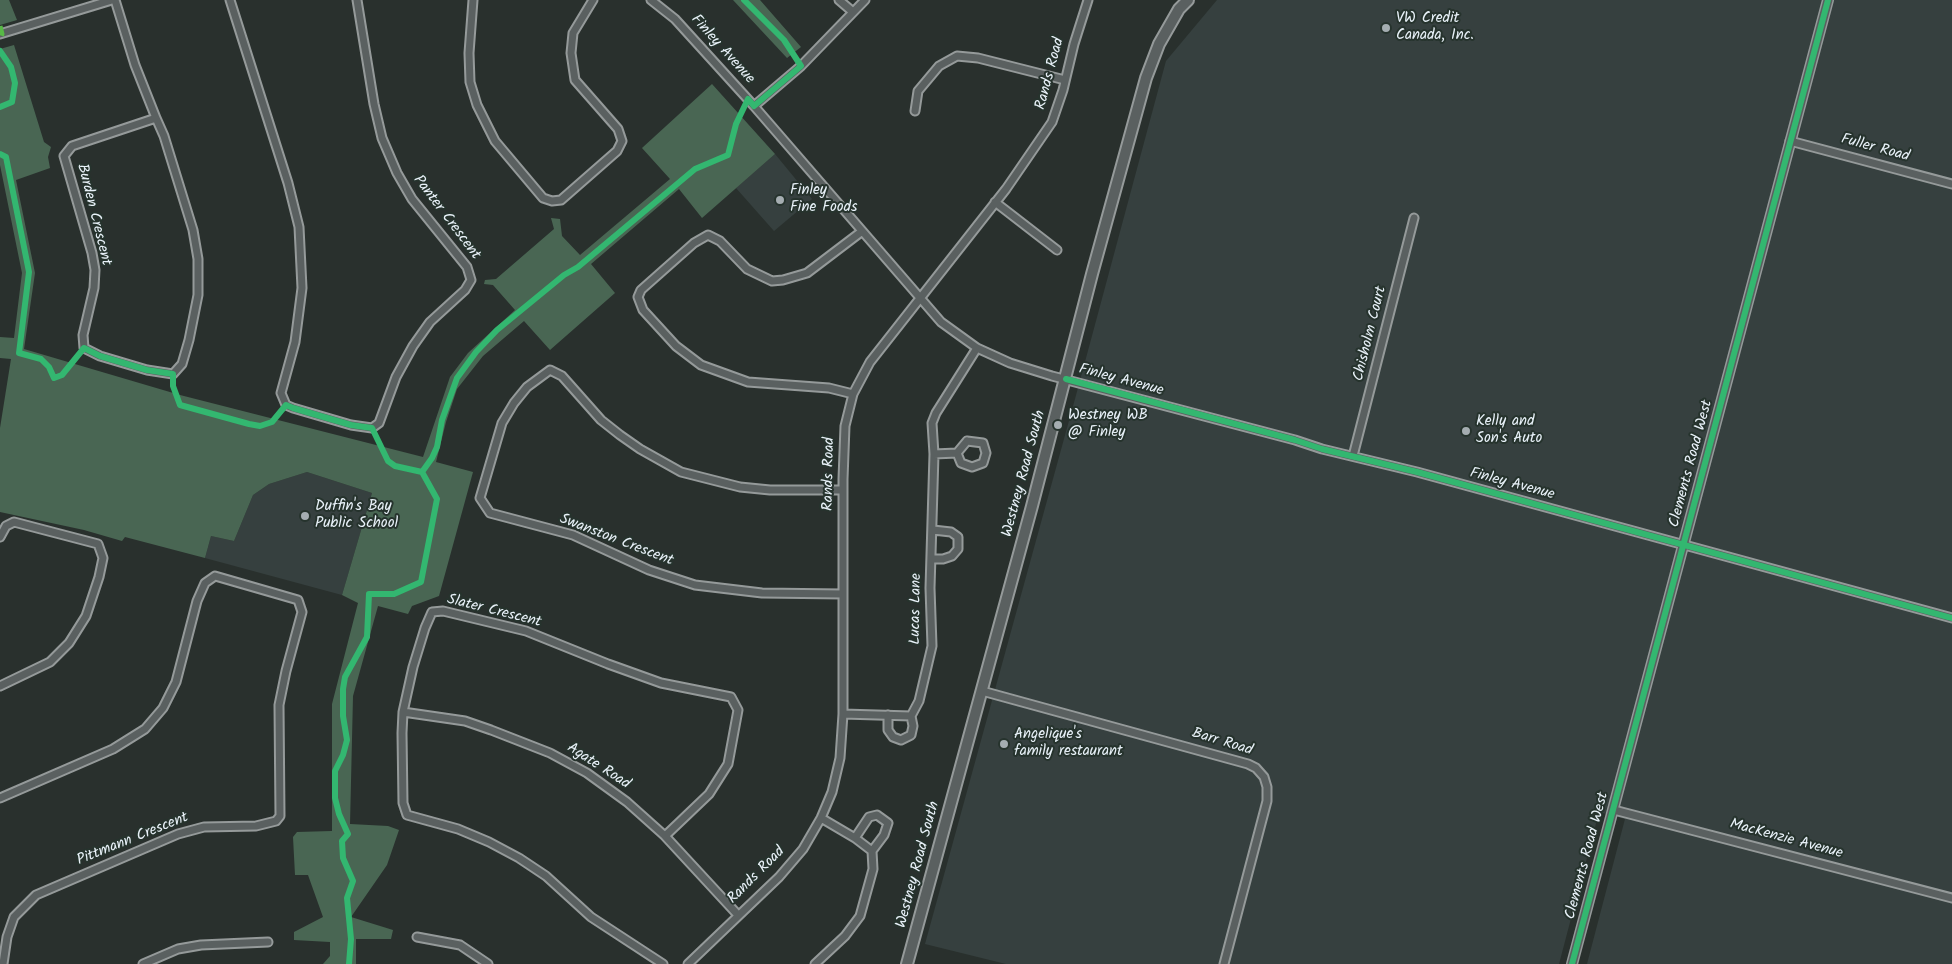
<!DOCTYPE html>
<html>
<head>
<meta charset="utf-8">
<style>
	body { margin:0 }
	canvas { display:block; background:#29302d }
</style>
</head>
<body>
<canvas width="1952" height="964"></canvas>
<script>
const ctx = document.querySelector('canvas').getContext('2d');
ctx.lineJoin = 'round';
function paint(path, color) { ctx.fillStyle = color; ctx.fill(path, 'evenodd'); }
const poly = rows => new Path2D(rows.map(r => 'M' + r).join(''));
function stroke(path, color, width, dash) { ctx.strokeStyle = color; ctx.lineWidth = width; ctx.lineCap = dash ? 'butt' : 'round'; ctx.setLineDash(dash || []); ctx.stroke(path); }
function label(font, color, halo, rows, align = 'center') {
  ctx.font = font + ' Kalam,sans-serif'; ctx.lineWidth = 4; ctx.setLineDash([]); ctx.textBaseline = 'middle'; ctx.strokeStyle = halo; ctx.fillStyle = color; for (const [text, x, y, turn = 0] of rows) {
    ctx.save(); ctx.translate(x, y); ctx.rotate((+turn || 0) * Math.PI / 180); ctx.textAlign = isNaN(turn) ? turn : align; if (halo) ctx.strokeText(text, 0, 0); ctx.fillText(text, 0, 0); ctx.restore();
  }
}
const built = poly([
	[1217,0,1952,0,1952,964,1587,964,1625,819,1599,812,1559,964,1006,964,925,944,1075,399,1166,61],
	[775,154,812,199,774,231,736,188],
	[307,472,372,493,342,595,205,558,211,536,234,541,253,495,269,484]
]);
const green = poly([
	[0,0,9,0,17,20,0,25],
	[733,0,760,0,801,47,787,58],
	[14,45,44,142,51,147,48,157,50,168,16,180,35,273,24,349,180,395,423,457,450,377,468,353,515,310,493,285,484,284,485,280,496,279,554,229,551,218,560,219,562,236,580,255,670,179,642,148,712,84,775,154,702,218,679,189,591,264,615,293,550,350,524,321,483,356,457,389,446,422,436,462,473,472,439,596,412,606,408,614,378,606,353,696,350,824,388,826,399,830,387,865,351,917,393,930,391,939,356,939,356,964,323,964,330,956,330,942,294,940,294,932,323,917,308,875,295,875,293,837,297,832,332,831,332,704,358,603,342,595,372,493,307,472,269,484,253,495,234,541,211,536,205,558,125,537,122,541,84,530,0,512,0,428,11,359,0,358,0,337,14,338,22,273,0,165,0,49]
]);
const minor = poly([
	[115,0,135,65,156,118],
	[230,0,288,183,299,227,302,288,295,342,281,393,286,405,293,408,351,425,372,428,379,423,396,377,413,346,430,322,465,290,471,280,467,267,412,199,397,173,382,138,374,104,357,0],
	[473,0,469,53,470,82,477,105,495,141,543,198,552,201,561,200,617,151,622,141,618,129,575,80,571,53,573,33,593,0],
	[651,0,675,19,754,106,941,322,977,348,1010,363,1052,376,1295,440,1322,449,1417,472,1952,618],
	[839,0,853,12],
	[0,34,112,0],
	[754,106,801,66,865,0],
	[915,111,918,91,939,66,957,56,978,58,1065,80],
	[156,118,164,136,193,230,198,259,198,295,189,340,182,364,173,374,147,370,100,356,84,348,83,335,94,288,95,270,92,253,64,156,72,146,156,118],
	[1790,141,1952,184],
	[995,202,1057,250],
	[853,394,829,388,748,382,701,365,676,346,643,310,638,297,641,290,694,243,708,235,720,241,747,269,772,281,783,280,807,273,861,232],
	[967,441,983,443,986,453,983,463,972,467,961,463,957,453,967,441],
	[934,454,957,453],
	[1353,456,1414,218],
	[843,490,770,490,740,487,681,472,640,449,620,435,601,420,562,376,550,370,527,387,514,403,502,423,480,498,490,513,573,535,649,570,695,585,762,593,843,594],
	[0,537,6,526,14,522,98,544,103,558,99,577,86,616,69,643,50,662,0,686],
	[932,559,943,559,952,556,958,549,958,537,951,532,933,530],
	[982,691,1248,764,1256,768,1264,777,1267,787,1267,801,1224,964],
	[403,712,465,721,491,730,550,753,587,773,627,802,665,836,738,915],
	[843,714,911,716],
	[888,715,888,730,893,737,901,740,911,735,913,726,911,716,919,701,932,646,930,588,934,454,932,423,936,413,977,348],
	[0,798,113,749,145,729,163,708,176,682,197,601,205,583,215,576,298,600,302,612,286,671,279,705,280,816,276,821,256,826,204,827,178,834,36,895,14,917,7,937,3,964],
	[1614,810,1952,898],
	[821,818,855,838,872,851],
	[417,937,460,945,488,964],
	[143,964,178,949,201,945,268,942],
	[663,964,591,917,546,876,519,858,489,842,458,829,407,815,403,803,402,733,403,712,413,667,425,628,432,612,443,611,526,631,608,664,661,683,731,697,738,710,728,764,709,794,665,836],
	[688,964,779,877,803,849,821,818,832,792,840,758,843,714,843,479,845,426,853,394,870,362,1006,189,1052,122,1063,90,1074,44,1088,0],
	[815,964,845,936,860,916,873,869,872,851,884,835,888,823,877,815,869,817,855,838]
]);
const tertiary = poly([
	[1572,964,1828,0]
]);
const secondary = poly([
	[907,964,1032,506,1092,274,1146,78,1159,44,1179,9,1188,0]
]);
const quiet = poly([
	[0,26,2,34,0,40]
]);
const cycleway = poly([
	[0,51,11,67,15,83,12,102,0,107],
	[0,154,6,157,29,272,19,353,41,359,49,367,54,378,62,375,84,348,100,356,147,370,173,374,173,386,180,405,249,424,260,426,272,422,286,405,293,408,351,425,372,428,388,461,395,466,422,472],
	[1066,379,1295,440,1322,449,1417,472,1952,618],
	[422,472,432,458,437,447,442,420,457,378,476,352,497,330,564,275,578,267,695,169,728,155,736,124,748,99,754,106,801,66,784,40,744,0],
	[349,964,351,939,347,898,353,881,343,858,342,841,348,834,339,814,335,798,335,771,343,755,347,740,343,716,343,689,345,677,367,637,369,594,394,594,421,582,437,499,422,472],
	[1572,964,1828,0]
]);
const markers = [
	[1386,28,5,"#a5adb1"],
	[780,200,5,"#a5adb1"],
	[1058,425,5,"#a5adb1"],
	[1466,431,5,"#a5adb1"],
	[305,516,5,"#a5adb1"],
	[1004,744,5,"#a5adb1"]
];
const poiNames = [
	["VW Credit",1396,19],
	["Canada, Inc.",1396,36],
	["Finley",790,191],
	["Fine Foods",790,208],
	["Westney WB",1068,416],
	["@ Finley",1068,433],
	["Kelly and",1476,422],
	["Son's Auto",1476,439],
	["Duffin's Bay",315,507],
	["Public School",315,524],
	["Angelique's",1014,735],
	["family restaurant",1014,752]
];
const streetNames = [
	["Finley Avenue",722,50,48],
	["Rands Road",1051,74,-75],
	["Fuller Road",1875,149,15],
	["Burden Crescent",93,215,76],
	["Panter Crescent",446,218,53],
	["Chisholm Court",1371,334,-76],
	["Finley Avenue",1121,381,15],
	["Clements Road West",1692,464,-75],
	["Rands Road",830,474,-89],
	["Westney Road South",1025,474,-75],
	["Finley Avenue",1512,485,15],
	["Swanston Crescent",616,541,21],
	["Lucas Lane",917,609,-89],
	["Slater Crescent",494,612,14],
	["Barr Road",1222,743,17],
	["Agate Road",598,767,33],
	["Pittmann Crescent",133,840,-22],
	["MacKenzie Avenue",1786,840,15],
	["Clements Road West",1588,856,-75],
	["Westney Road South",919,865,-75],
	["Rands Road",757,876,-45]
];
paint(built, '#36403f');
paint(green, '#496653');
stroke(minor, '#959a9a', 11);
stroke(tertiary, '#959a9a', 12);
stroke(secondary, '#959a9a', 14);
stroke(minor, '#5a6060', 7);
stroke(tertiary, '#5a6060', 9);
stroke(secondary, '#5a6060', 10);
stroke(quiet, '#58b947', 5, [10, 5]);
stroke(cycleway, '#33b770', 6);
for (const [x, y, r, color] of markers) { const dot = new Path2D(); dot.arc(x, y, r, 0, 2 * Math.PI); ctx.fillStyle = color; ctx.fill(dot); stroke(dot, '#26332d', 2); }
label('15px', '#e8f1f8', '#26332d', poiNames, 'left');
label('15px', '#e8f1f8', '#26332d', streetNames);
</script>
</body>
</html>
